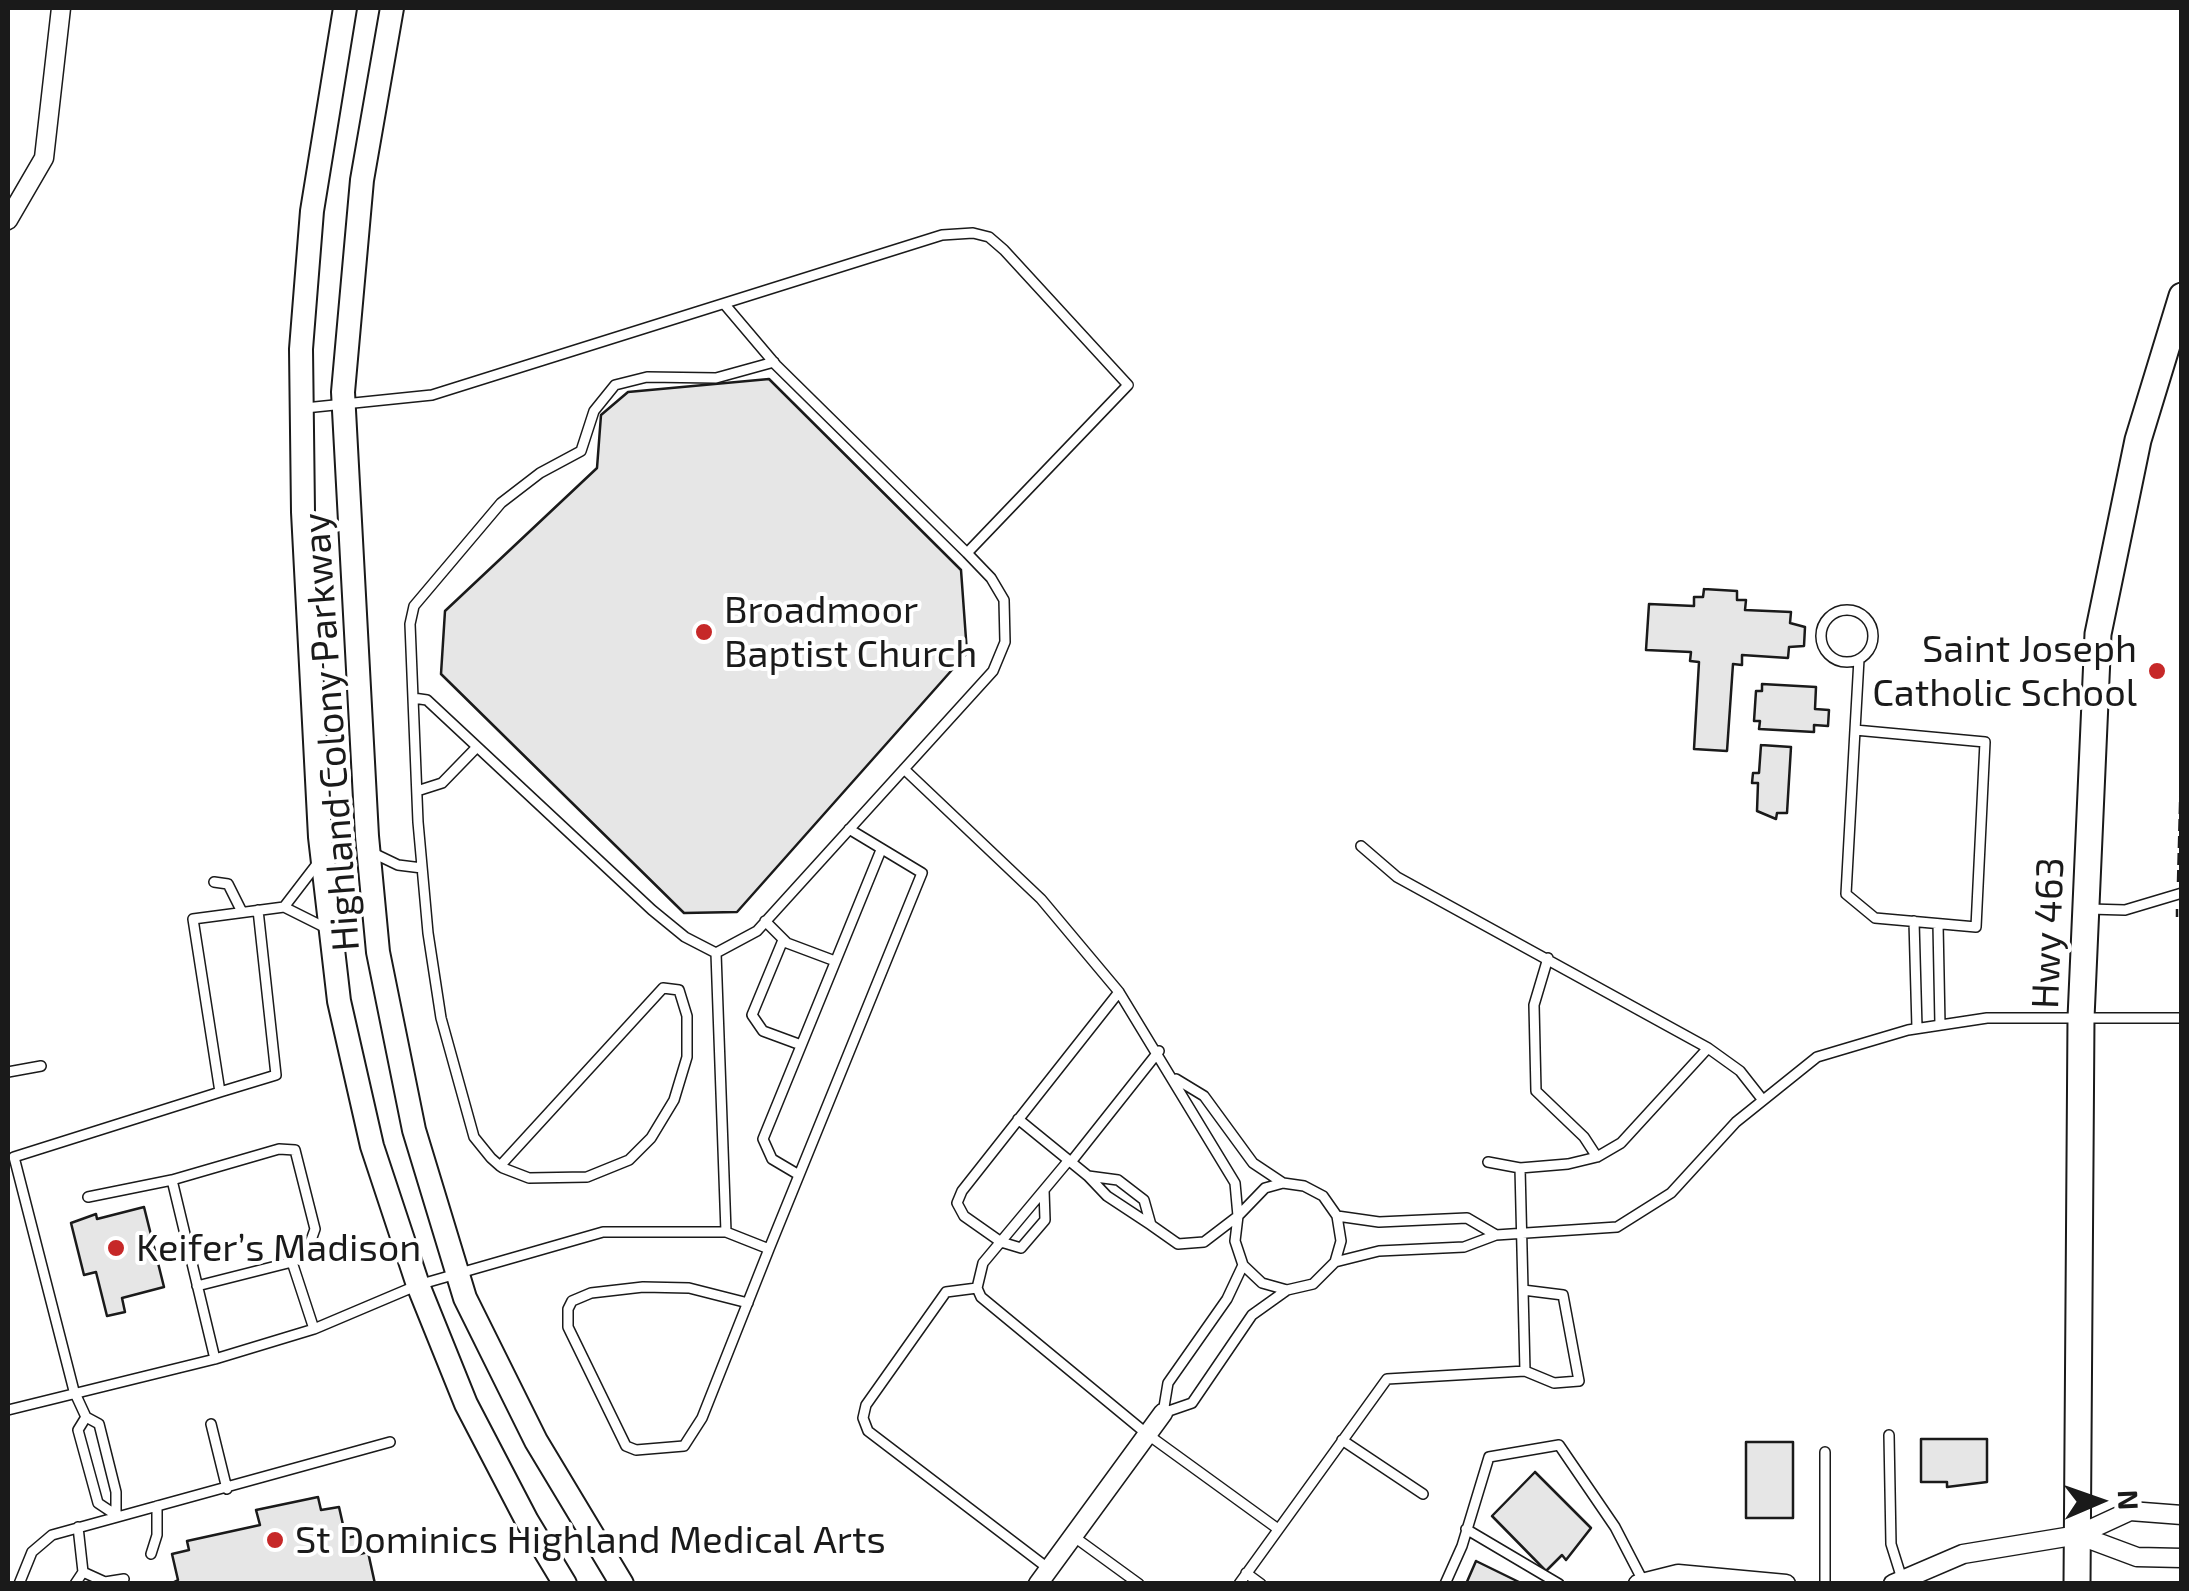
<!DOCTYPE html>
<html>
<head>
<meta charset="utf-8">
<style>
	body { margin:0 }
	#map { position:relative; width:2189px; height:1591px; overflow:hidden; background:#fff; font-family:"Exo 2",sans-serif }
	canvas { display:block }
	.frame { position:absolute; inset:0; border:10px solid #1a1a1a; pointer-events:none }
	.north { position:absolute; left:2049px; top:1451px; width:100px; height:100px; -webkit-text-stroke:8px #fff; paint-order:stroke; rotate:88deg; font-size:28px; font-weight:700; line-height:40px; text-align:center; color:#1a1a1a }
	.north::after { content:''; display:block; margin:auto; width:35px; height:45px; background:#1a1a1a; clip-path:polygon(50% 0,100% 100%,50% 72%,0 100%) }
</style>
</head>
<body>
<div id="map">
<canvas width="2189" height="1591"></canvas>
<div class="frame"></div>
<div class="north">N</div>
</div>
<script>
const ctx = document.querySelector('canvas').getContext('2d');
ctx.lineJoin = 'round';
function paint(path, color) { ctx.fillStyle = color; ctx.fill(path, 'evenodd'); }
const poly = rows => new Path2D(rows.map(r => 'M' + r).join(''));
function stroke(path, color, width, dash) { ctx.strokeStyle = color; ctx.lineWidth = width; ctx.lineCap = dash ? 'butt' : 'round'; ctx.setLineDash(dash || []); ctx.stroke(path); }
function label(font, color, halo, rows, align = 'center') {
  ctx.font = font + ' "Exo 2",sans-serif'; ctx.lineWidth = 8; ctx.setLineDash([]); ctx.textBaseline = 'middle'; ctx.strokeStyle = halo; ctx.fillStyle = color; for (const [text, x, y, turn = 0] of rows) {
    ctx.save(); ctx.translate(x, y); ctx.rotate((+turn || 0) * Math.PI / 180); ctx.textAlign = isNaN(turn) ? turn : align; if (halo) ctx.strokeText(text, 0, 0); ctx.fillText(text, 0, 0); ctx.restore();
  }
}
const building = poly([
	[769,379,961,570,967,653,737,912,684,913,441,674,445,611,597,468,601,415,628,392,769,379],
	[1704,589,1737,591,1737,600,1746,600,1745,610,1791,612,1790,623,1805,627,1804,646,1789,647,1788,658,1742,655,1742,665,1733,664,1727,751,1694,749,1699,662,1690,661,1691,652,1646,650,1649,604,1694,606,1694,597,1703,597,1704,589],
	[1762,684,1816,687,1815,709,1829,710,1828,726,1814,725,1814,732,1759,729,1760,721,1754,721,1756,691,1762,691,1762,684],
	[1761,745,1791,747,1787,813,1777,813,1776,819,1757,811,1758,783,1752,783,1753,773,1759,773,1761,745],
	[144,1207,164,1287,122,1298,125,1312,107,1316,96,1272,84,1275,71,1223,96,1214,97,1219,144,1207],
	[1921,1439,1987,1439,1987,1482,1947,1487,1947,1482,1921,1482,1921,1439],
	[1746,1442,1793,1442,1793,1518,1746,1518,1746,1442],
	[1535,1472,1591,1528,1566,1560,1562,1555,1546,1571,1492,1516,1535,1472],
	[318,1497,321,1510,339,1507,346,1538,356,1536,360,1554,368,1552,375,1584,170,1584,178,1580,172,1554,189,1550,187,1541,260,1525,256,1510,318,1497],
	[1476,1561,1523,1584,1466,1584,1476,1561]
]);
const service = poly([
	[726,306,776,365,967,553],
	[305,408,432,395,942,235,973,233,989,237,1004,250,1128,385,967,553,991,578,1004,600,1005,642,993,671,757,931,716,953,685,937,652,910,427,700,413,698],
	'1821 636a26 26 0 1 1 52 0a26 26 0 1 1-52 0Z',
	[1855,730,1985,742,1976,927,1875,918,1846,894,1855,730],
	[1855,730,1859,659],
	[904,769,1041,899,1119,992,1235,1183,1238,1216,1235,1241,1243,1265,1262,1283,1287,1290,1313,1284,1335,1262,1341,1241,1337,1216,1323,1196,1304,1186,1283,1183,1265,1188,1238,1216,1204,1242,1178,1244,1151,1225,1144,1200,1118,1180,1088,1176,1018,1119],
	[417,791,442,783,477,747],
	[1361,846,1397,877,1708,1048,1740,1071,1762,1099],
	[373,853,398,865,422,868],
	[214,882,228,884,242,912],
	[284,907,317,864],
	[2089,909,2125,910,2182,893],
	[765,921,787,943,835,961],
	[1914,921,1917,1028],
	[1938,924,1940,1025],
	[783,940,752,1015,763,1031,801,1045],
	[716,953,726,1232],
	[1548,958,1534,1005,1536,1091,1584,1137,1597,1157],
	[8,1072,41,1066],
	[1176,1079,1204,1096,1253,1163,1283,1183],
	[220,1092,276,1075,258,910],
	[1069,1160,983,1263,977,1288,981,1297,1147,1434,1278,1529],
	[1071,1162,1159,1051],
	[500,1166,663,988,679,990,687,1016,687,1057,674,1100,651,1138,629,1160,587,1177,529,1178,503,1168,500,1166,491,1158,474,1137,441,1018,428,933,418,822,410,624,414,606,501,503,540,473,581,451,594,411,615,385,647,377,716,378,774,362],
	[1520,1168,1568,1164,1597,1157,1621,1143,1708,1048],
	[799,1175,772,1159,763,1139,881,850],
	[1088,1176,1107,1196,1151,1225],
	[1044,1190,1045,1220,1021,1248,1001,1242,964,1216,957,1203,962,1191,1119,992],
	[88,1197,172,1180],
	[1337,1216,1379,1222,1467,1218,1496,1235],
	[769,1249,922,873,849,829],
	[1335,1262,1379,1251,1464,1247,1496,1235,1617,1227,1671,1193,1736,1122,1817,1057,1908,1030,1987,1018,2182,1018],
	[1243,1265,1227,1299,1168,1383,1163,1413,1192,1403,1252,1315,1287,1290],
	[197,1286,292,1262],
	[977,1288,946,1292,866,1405,863,1418,868,1431,1049,1569],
	[1523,1290,1563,1295,1579,1381,1554,1383,1525,1371],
	[215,1359,172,1180,279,1149,295,1150,315,1229,309,1246,292,1262,314,1329],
	[8,1410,215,1359,314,1329,418,1285,603,1232,726,1232,769,1249,702,1418,684,1446,636,1450,626,1446,568,1327,568,1309,572,1301,591,1293,643,1287,689,1288,748,1303],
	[86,1417,74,1391,14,1157,220,1092,193,919,284,907,328,929],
	[86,1417,99,1424,116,1492,116,1515,98,1503,78,1430,86,1417],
	[211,1424,227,1489],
	[1889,1435,1891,1544,1902,1579],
	[1342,1440,1423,1494],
	[1825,1452,1825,1584],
	[78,1527,83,1572],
	[1466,1529,1559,1584],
	[1073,1536,1139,1584],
	[151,1554,157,1535,157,1506],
	[1246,1573,1261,1584],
	[19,1584,32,1552,52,1535,390,1442],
	[75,1584,83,1572,105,1582,124,1579],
	[1239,1584,1387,1379,1525,1371,1520,1168,1488,1162],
	[1445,1584,1462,1546,1489,1457,1559,1445,1615,1527,1643,1581]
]);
const minor = poly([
	[8,220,44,158,61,8],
	[2078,1535,2137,1557,2182,1558],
	[1038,1584,1163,1413],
	[1638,1584,1678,1574,1786,1584],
	[1893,1584,1963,1554,2078,1535,2130,1511,2182,1515]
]);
const tertiary = poly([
	[345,8,312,211,301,349,303,512,320,837,339,1001,372,1146,418,1285,466,1404,527,1521,565,1584],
	[392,8,362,180,343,392,367,836,378,952,414,1130,465,1298,536,1441,622,1584]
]);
const secondary = poly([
	[2077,1584,2081,1018,2098,634,2138,440,2182,296]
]);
const fence = poly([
	[2178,882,2182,730],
	[2177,917,2177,909]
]);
const markers = [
	[704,632,10,"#c62828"],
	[2157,671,10,"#c62828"],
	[116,1248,10,"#c62828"],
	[275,1540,10,"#c62828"]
];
const poiNames = [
	["Broadmoor",724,610],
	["Baptist Church",724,654],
	["Saint Joseph",2137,649,"right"],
	["Catholic School",2137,693,"right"],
	["Keifer’s Madison",136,1248],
	["St Dominics Highland Medical Arts",295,1540]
];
const streetNames = [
	["Highland Colony Parkway",331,732,-94],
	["Hwy 463",2048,933,-88]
];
paint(building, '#e6e6e6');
stroke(building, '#1a1a1a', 2.5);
stroke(service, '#1a1a1a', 12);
stroke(minor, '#1a1a1a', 21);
stroke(tertiary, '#1a1a1a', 26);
stroke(secondary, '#1a1a1a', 29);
stroke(service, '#fff', 9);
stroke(minor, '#fff', 18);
stroke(tertiary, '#fff', 22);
stroke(secondary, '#fff', 25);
stroke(fence, '#1a1a1a', 2.5, [12, 5]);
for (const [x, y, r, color] of markers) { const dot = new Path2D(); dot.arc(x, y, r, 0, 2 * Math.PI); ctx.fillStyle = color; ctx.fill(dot); stroke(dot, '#fff', 4); }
label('38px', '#1a1a1a', '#fff', poiNames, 'left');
label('38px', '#1a1a1a', '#fff', streetNames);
</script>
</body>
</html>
